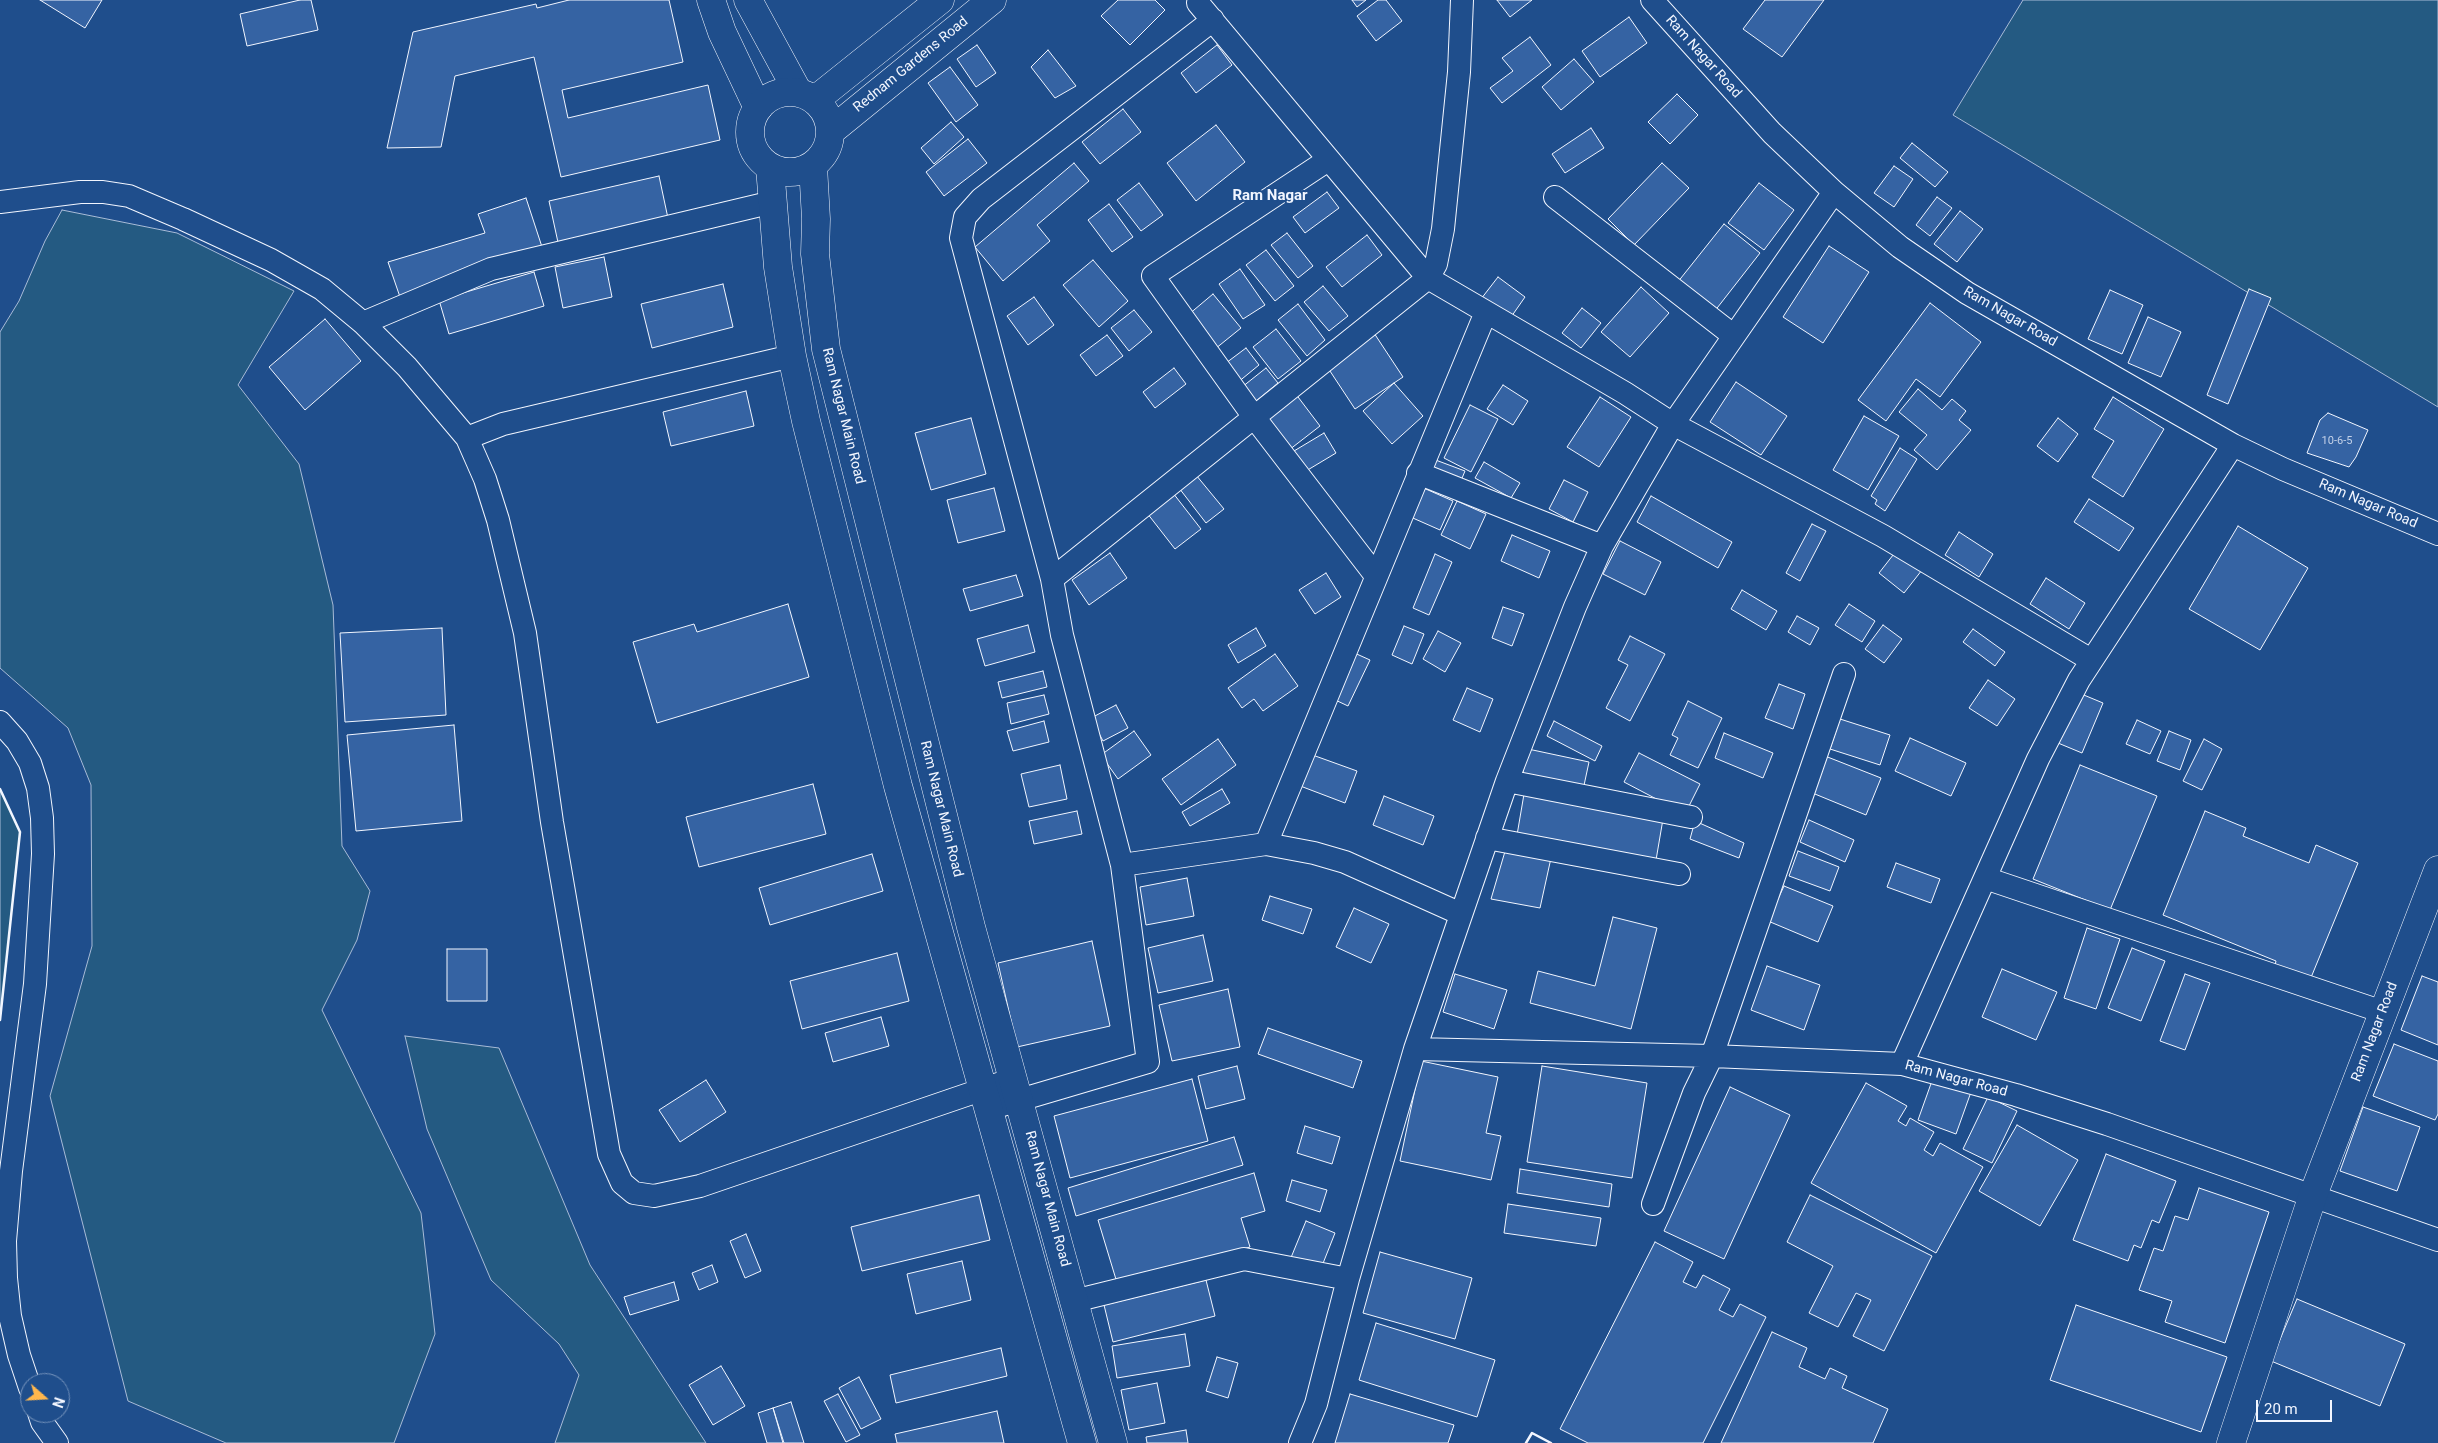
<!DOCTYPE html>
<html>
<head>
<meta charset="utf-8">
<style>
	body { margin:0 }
	#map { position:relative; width:2438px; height:1443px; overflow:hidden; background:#1f4e8c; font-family:Roboto,sans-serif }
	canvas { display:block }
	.north { position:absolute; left:20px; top:1373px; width:50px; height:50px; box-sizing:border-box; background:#1f4e8c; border:1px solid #7391ba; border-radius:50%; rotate:109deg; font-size:14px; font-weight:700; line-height:20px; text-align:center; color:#f2f6ff }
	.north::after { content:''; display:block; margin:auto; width:18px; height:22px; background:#ffb74d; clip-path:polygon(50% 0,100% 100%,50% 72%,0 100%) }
	.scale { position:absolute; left:2256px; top:1400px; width:76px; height:22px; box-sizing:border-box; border:2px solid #f2f6ff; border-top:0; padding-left:6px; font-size:15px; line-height:18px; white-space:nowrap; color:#f2f6ff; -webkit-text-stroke:4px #1f4e8c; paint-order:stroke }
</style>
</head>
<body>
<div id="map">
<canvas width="2438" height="1443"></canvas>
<div class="north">N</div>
<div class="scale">20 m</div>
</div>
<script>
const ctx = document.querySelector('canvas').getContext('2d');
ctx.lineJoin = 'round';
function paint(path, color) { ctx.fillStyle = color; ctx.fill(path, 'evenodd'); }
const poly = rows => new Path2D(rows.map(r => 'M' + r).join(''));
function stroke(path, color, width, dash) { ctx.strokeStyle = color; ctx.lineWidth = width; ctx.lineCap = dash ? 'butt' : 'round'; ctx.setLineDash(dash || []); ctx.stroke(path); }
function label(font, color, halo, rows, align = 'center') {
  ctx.font = font + ' Roboto,sans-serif'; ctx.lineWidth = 4; ctx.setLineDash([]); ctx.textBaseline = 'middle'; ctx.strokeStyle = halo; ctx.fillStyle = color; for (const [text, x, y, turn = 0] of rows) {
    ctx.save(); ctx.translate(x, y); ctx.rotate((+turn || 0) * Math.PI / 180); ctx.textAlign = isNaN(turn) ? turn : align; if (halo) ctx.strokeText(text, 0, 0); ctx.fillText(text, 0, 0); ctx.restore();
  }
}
const green = poly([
	[2023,0,2438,0,2438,407,1953,115,2023,0],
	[62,210,177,233,294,291,238,385,299,464,333,605,342,846,370,891,357,940,322,1010,421,1213,435,1334,394,1443,226,1443,128,1401,50,1096,92,946,91,785,68,728,0,668,0,332,19,301,45,241,62,210],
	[0,789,20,832,0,1020,0,789],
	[405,1036,499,1048,590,1265,706,1443,555,1443,579,1375,559,1344,491,1280,427,1129,405,1036]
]);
const building = poly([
	[40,0,102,0,85,28,40,0],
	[300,0,311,0,318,30,247,46,240,14,300,0],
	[569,0,669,0,683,62,562,90,568,118,708,85,720,140,561,177,534,57,455,76,441,147,387,148,413,32,536,4,537,8,569,0],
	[1118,0,1155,0,1165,10,1130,45,1101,16,1118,0],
	[1352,0,1366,0,1357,7,1352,0],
	[1378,0,1386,0,1402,21,1376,41,1357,16,1378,0],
	[1497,0,1532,0,1510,17,1497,0],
	[1765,0,1824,0,1782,57,1743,29,1765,0],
	[1629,17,1647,43,1600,77,1582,51,1629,17],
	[1530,37,1551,65,1502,103,1490,88,1513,71,1502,58,1530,37],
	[977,45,996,73,976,87,957,59,977,45],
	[1217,45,1232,65,1196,93,1181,73,1217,45],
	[1048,50,1076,86,1055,98,1031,67,1048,50],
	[1574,59,1594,82,1561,110,1542,87,1574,59],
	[950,67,978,105,956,122,928,83,950,67],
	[1677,94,1698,115,1670,144,1648,122,1677,94],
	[1123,109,1141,132,1100,164,1082,142,1123,109],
	[951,122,964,137,934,164,921,148,951,122],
	[1216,125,1245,162,1196,201,1167,163,1216,125],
	[1591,128,1604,148,1565,173,1552,154,1591,128],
	[968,139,987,163,944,196,926,172,968,139],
	[1912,143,1948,172,1935,187,1900,158,1912,143],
	[1074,163,1089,181,1037,225,1050,241,1003,281,975,247,1074,163],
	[1662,163,1689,188,1634,245,1608,219,1662,163],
	[1894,166,1913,179,1894,207,1874,193,1894,166],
	[659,176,669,223,559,247,549,201,659,176],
	[1139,183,1163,215,1141,231,1117,200,1139,183],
	[1759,183,1794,210,1764,250,1728,223,1759,183],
	[1327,192,1339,208,1305,233,1293,217,1327,192],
	[1937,197,1952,208,1930,236,1916,225,1937,197],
	[526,198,543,250,400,297,388,262,485,233,478,214,526,198],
	[1109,204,1133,237,1112,252,1088,220,1109,204],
	[1960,211,1983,229,1957,262,1934,244,1960,211],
	[1724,224,1760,253,1714,312,1677,283,1724,224],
	[1287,233,1313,266,1298,278,1271,245,1287,233],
	[1367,235,1382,255,1342,287,1326,267,1367,235],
	[1829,246,1869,272,1823,343,1783,317,1829,246],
	[1266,250,1294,286,1275,301,1246,265,1266,250],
	[604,257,612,297,563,308,555,267,604,257],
	[1093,260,1128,301,1099,327,1063,285,1093,260],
	[1240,269,1265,305,1243,319,1219,284,1240,269],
	[534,272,544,306,449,334,439,300,534,272],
	[1498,277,1525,297,1509,320,1481,299,1498,277],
	[723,284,733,327,652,348,641,304,723,284],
	[1323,286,1348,316,1329,331,1304,302,1323,286],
	[1641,287,1669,313,1630,357,1601,332,1641,287],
	[2249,289,2271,298,2228,404,2207,395,2249,289],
	[2110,290,2143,305,2122,354,2088,339,2110,290],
	[1213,294,1241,328,1215,349,1188,315,1213,294],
	[1034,297,1054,325,1028,345,1007,316,1034,297],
	[1930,303,1981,342,1940,397,1916,379,1886,421,1858,400,1930,303],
	[1298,304,1325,340,1307,356,1278,320,1298,304],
	[1582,308,1601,323,1581,348,1562,333,1582,308],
	[1134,310,1152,332,1129,351,1111,328,1134,310],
	[2148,317,2181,332,2161,377,2128,363,2148,317],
	[325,319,361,361,305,410,269,367,325,319],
	[1276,329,1301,361,1278,379,1253,347,1276,329],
	[1374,333,1403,377,1355,409,1326,365,1374,333],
	[1107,335,1123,356,1096,376,1080,355,1107,335],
	[1246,348,1259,365,1237,383,1222,366,1246,348],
	[1174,368,1186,384,1155,408,1143,392,1174,368],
	[1266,368,1278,383,1250,406,1237,391,1266,368],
	[1736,382,1787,416,1761,455,1710,422,1736,382],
	[1394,383,1423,416,1392,444,1363,411,1394,383],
	[1503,385,1528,401,1513,425,1487,409,1503,385],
	[1918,389,1942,410,1952,399,1966,411,1959,420,1971,430,1937,470,1914,450,1927,435,1899,412,1918,389],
	[746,391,754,426,671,446,663,412,746,391],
	[1295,393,1320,426,1289,450,1265,417,1295,393],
	[1600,397,1631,417,1599,467,1567,447,1600,397],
	[2113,397,2164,429,2123,497,2092,477,2114,441,2094,429,2113,397],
	[1470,405,1498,419,1471,472,1444,458,1470,405],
	[2328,413,2368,430,2356,457,2349,467,2307,453,2320,420,2328,413],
	[1864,416,1899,436,1868,490,1833,470,1864,416],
	[971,418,986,474,931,490,915,433,971,418],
	[2058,418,2078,434,2058,462,2037,446,2058,418],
	[1324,433,1336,453,1306,471,1294,451,1324,433],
	[1900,448,1917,459,1885,511,1875,504,1877,500,1871,496,1900,448],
	[1433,459,1465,471,1460,483,1429,471,1433,459],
	[1484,462,1520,483,1511,498,1475,478,1484,462],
	[1196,475,1224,509,1206,523,1179,488,1196,475],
	[1564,480,1588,492,1573,522,1549,509,1564,480],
	[1419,486,1453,501,1440,530,1406,515,1419,486],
	[994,488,1005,531,958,543,947,500,994,488],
	[1173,493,1201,529,1175,549,1147,513,1173,493],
	[1651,496,1732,542,1718,568,1637,522,1651,496],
	[2089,499,2134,528,2119,551,2074,522,2089,499],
	[1457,501,1486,514,1470,549,1441,535,1457,501],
	[1812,524,1826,531,1800,581,1786,573,1812,524],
	[2238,526,2308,568,2260,650,2189,609,2238,526],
	[1959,532,1993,554,1979,577,1945,555,1959,532],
	[1512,535,1550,551,1539,578,1501,561,1512,535],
	[1620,541,1661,562,1645,595,1603,574,1620,541],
	[1897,550,1922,570,1904,593,1879,573,1897,550],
	[1110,553,1127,578,1089,605,1072,580,1110,553],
	[1435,554,1452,562,1429,615,1413,608,1435,554],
	[1326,573,1341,597,1315,614,1299,590,1326,573],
	[1016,575,1023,596,970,611,963,589,1016,575],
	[2046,578,2085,603,2069,629,2030,604,2046,578],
	[1742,590,1777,611,1766,630,1731,609,1742,590],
	[788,604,809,677,657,723,633,642,694,624,697,632,788,604],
	[1849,604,1875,621,1862,642,1835,625,1849,604],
	[1503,607,1524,614,1512,646,1492,638,1503,607],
	[1797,616,1819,628,1810,645,1788,632,1797,616],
	[1028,625,1035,652,985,666,977,639,1028,625],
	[1883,625,1902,639,1884,663,1865,649,1883,625],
	[1404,626,1424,634,1412,664,1392,655,1404,626],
	[442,628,446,715,345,722,340,633,442,628],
	[1256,628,1266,646,1238,663,1228,645,1256,628],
	[1973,629,2005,652,1995,666,1963,642,1973,629],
	[1438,631,1461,643,1445,672,1423,659,1438,631],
	[1630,636,1665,654,1630,721,1606,708,1628,665,1618,660,1630,636],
	[1350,651,1370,660,1348,706,1329,697,1350,651],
	[1275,654,1298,686,1263,711,1254,699,1242,708,1228,688,1275,654],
	[1043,671,1047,687,1002,698,998,682,1043,671],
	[1988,680,2015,699,1997,726,1969,708,1988,680],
	[1779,684,1805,694,1793,729,1765,718,1779,684],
	[1467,688,1493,699,1480,732,1453,720,1467,688],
	[2079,693,2103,703,2082,753,2058,743,2079,693],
	[1044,695,1049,714,1011,724,1007,703,1044,695],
	[1688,701,1722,718,1698,768,1670,755,1678,738,1672,735,1688,701],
	[1116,705,1128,728,1103,741,1091,718,1116,705],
	[1840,719,1890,735,1880,765,1830,749,1840,719],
	[2137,720,2161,731,2150,754,2126,744,2137,720],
	[1044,721,1049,742,1013,751,1007,731,1044,721],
	[1554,721,1602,746,1595,761,1547,736,1554,721],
	[454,725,462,821,356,831,347,735,454,725],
	[1134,731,1151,755,1118,779,1101,755,1134,731],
	[2169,731,2191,740,2180,770,2157,761,2169,731],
	[1724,733,1773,753,1763,778,1715,758,1724,733],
	[1910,738,1966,763,1951,796,1895,771,1910,738],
	[1218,739,1236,765,1181,805,1162,779,1218,739],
	[2204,739,2222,749,2202,790,2183,781,2204,739],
	[1528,749,1589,762,1583,790,1522,777,1528,749],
	[1307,753,1357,771,1345,803,1295,784,1307,753],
	[1639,753,1700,784,1685,814,1624,782,1639,753],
	[1825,756,1881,778,1866,815,1810,792,1825,756],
	[1060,765,1067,799,1029,807,1021,774,1060,765],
	[2080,765,2157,796,2110,910,2033,879,2080,765],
	[813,784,826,834,699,867,686,817,813,784],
	[1222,789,1230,803,1190,826,1182,812,1222,789],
	[1524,794,1663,819,1655,866,1516,841,1524,794],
	[1384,796,1434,816,1423,845,1373,825,1384,796],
	[1077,811,1082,834,1034,844,1029,821,1077,811],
	[2205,811,2246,828,2243,836,2309,863,2316,845,2358,863,2310,980,2275,965,2276,961,2163,915,2205,811],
	[1809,820,1854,840,1845,862,1800,842,1809,820],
	[1695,821,1744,843,1739,858,1690,839,1695,821],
	[1506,848,1551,858,1540,908,1491,899,1506,848],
	[1798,851,1839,867,1830,891,1789,876,1798,851],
	[872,854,883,891,770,925,759,888,872,854],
	[1896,863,1940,879,1931,903,1887,887,1896,863],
	[1187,878,1194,916,1146,925,1140,887,1187,878],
	[1784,886,1833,906,1818,942,1768,921,1784,886],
	[1270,896,1312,909,1303,934,1262,920,1270,896],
	[1354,908,1389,924,1371,963,1336,947,1354,908],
	[1613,917,1657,928,1631,1029,1530,1003,1538,971,1595,986,1613,917],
	[2087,928,2120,939,2096,1009,2064,998,2087,928],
	[1203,935,1213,981,1158,993,1148,948,1203,935],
	[1092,941,1110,1026,1017,1047,998,963,1092,941],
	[2132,948,2165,961,2141,1021,2108,1008,2132,948],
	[447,949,487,949,487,1001,447,1001,447,949],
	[897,953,909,1001,802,1029,790,981,897,953],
	[1767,966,1820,985,1804,1030,1751,1010,1767,966],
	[2002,969,2057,992,2036,1040,1982,1017,2002,969],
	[1455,974,1507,990,1494,1029,1443,1012,1455,974],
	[2185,974,2210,983,2185,1050,2160,1041,2185,974],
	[2422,976,2438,982,2438,1045,2401,1030,2422,976],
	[1228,989,1240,1047,1172,1061,1159,1005,1228,989],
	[881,1017,889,1046,833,1062,825,1033,881,1017],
	[1268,1028,1362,1061,1353,1088,1258,1054,1268,1028],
	[2394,1044,2438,1061,2438,1114,2435,1120,2373,1096,2394,1044],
	[1421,1061,1498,1077,1486,1133,1501,1136,1491,1180,1400,1161,1421,1061],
	[1237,1066,1245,1099,1206,1109,1198,1076,1237,1066],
	[1542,1066,1647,1083,1632,1178,1527,1162,1542,1066],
	[1933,1078,1971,1092,1956,1134,1918,1120,1933,1078],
	[1192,1079,1208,1141,1070,1178,1054,1116,1192,1079],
	[706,1080,726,1112,680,1142,659,1110,706,1080],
	[1866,1083,1907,1106,1898,1121,1906,1126,1910,1118,1934,1132,1924,1150,1933,1156,1940,1143,1983,1167,1936,1253,1811,1183,1866,1083],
	[1730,1087,1790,1115,1724,1259,1664,1231,1730,1087],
	[1988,1097,2017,1111,1992,1163,1963,1149,1988,1097],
	[2363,1107,2420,1127,2397,1191,2340,1171,2363,1107],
	[2017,1125,2078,1160,2040,1226,1979,1191,2017,1125],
	[1305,1126,1340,1137,1332,1164,1297,1153,1305,1126],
	[1234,1137,1243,1165,1076,1216,1068,1188,1234,1137],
	[2106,1154,2176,1181,2159,1223,2152,1220,2141,1248,2134,1245,2128,1261,2073,1240,2106,1154],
	[1520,1169,1612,1184,1609,1207,1517,1193,1520,1169],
	[1254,1173,1265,1211,1241,1218,1250,1247,1118,1286,1098,1220,1254,1173],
	[1292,1180,1327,1190,1320,1212,1286,1201,1292,1180],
	[2199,1188,2269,1212,2225,1343,2165,1322,2172,1301,2139,1290,2154,1248,2163,1251,2175,1216,2188,1220,2199,1188],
	[979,1195,990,1240,862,1271,851,1227,979,1195],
	[1810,1195,1932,1256,1884,1351,1853,1336,1871,1300,1856,1293,1838,1327,1809,1313,1833,1266,1787,1242,1810,1195],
	[1508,1204,1601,1218,1596,1246,1504,1233,1508,1204],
	[1306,1221,1335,1233,1320,1271,1290,1260,1306,1221],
	[746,1234,761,1271,745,1278,730,1241,746,1234],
	[1655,1242,1693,1262,1683,1282,1696,1288,1703,1275,1730,1289,1719,1310,1733,1317,1740,1304,1766,1317,1703,1443,1588,1443,1560,1429,1655,1242],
	[1380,1252,1472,1278,1455,1339,1363,1313,1380,1252],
	[962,1261,971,1300,916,1314,907,1274,962,1261],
	[712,1265,718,1282,699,1290,692,1273,712,1265],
	[1206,1280,1215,1316,1113,1342,1104,1305,1206,1280],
	[674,1282,679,1300,630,1315,624,1297,674,1282],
	[2297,1299,2405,1344,2380,1406,2271,1361,2297,1299],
	[2076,1305,2227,1357,2201,1432,2050,1380,2076,1305],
	[1376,1323,1495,1360,1477,1417,1359,1380,1376,1323],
	[1772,1332,1807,1348,1799,1367,1825,1379,1830,1368,1847,1376,1842,1388,1888,1409,1873,1443,1721,1443,1772,1332],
	[1185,1334,1190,1366,1117,1378,1112,1346,1185,1334],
	[1001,1348,1007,1376,896,1403,890,1375,1001,1348],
	[1217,1357,1238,1363,1228,1398,1206,1391,1217,1357],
	[721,1366,745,1406,713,1425,689,1385,721,1366],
	[859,1377,881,1419,861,1429,839,1388,859,1377],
	[1157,1383,1165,1423,1129,1430,1121,1390,1157,1383],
	[838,1394,860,1435,846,1442,824,1401,838,1394],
	[1350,1394,1454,1425,1448,1443,1335,1443,1350,1394],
	[791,1402,804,1443,784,1443,773,1408,791,1402],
	[773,1408,783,1443,767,1443,758,1413,773,1408],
	[997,1411,1004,1443,897,1443,895,1434,997,1411],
	[1186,1430,1188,1443,1147,1443,1146,1437,1186,1430]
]);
const minor = poly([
	[1652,0,1772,133,1834,192,1900,247,1967,293,2233,445,2283,469,2438,534],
	[1198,3,1428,278,1625,393,1673,424,1883,536,2091,660],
	[1328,160,1153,276,1254,417,1376,576],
	[1555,197,1734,336],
	[0,202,80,192,103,192,129,196,183,219,271,260,322,289,363,323,407,367,467,438],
	[363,323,491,269,773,202],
	[792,356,503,424,467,438,485,479,498,520,525,633,552,822,609,1154,622,1183,634,1193,654,1196,700,1186,1013,1079],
	[1418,473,1602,546],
	[1052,579,961,238,965,217,981,199,1213,20],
	[0,722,17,741,30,763,38,788,42,818,43,854,35,984,11,1171,5,1241,6,1278,10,1316,19,1355,30,1388],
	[1507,781,1691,817],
	[1487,838,1679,874],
	[1122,865,1266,844],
	[1985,878,2383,1012],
	[1461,914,1345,862,1314,853,1266,844,1486,312],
	[1415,1049,1507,781,1575,607,1602,546,1673,424,1834,192],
	[1902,1064,2038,759,2079,680,2233,445],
	[989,1109,1148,1062,1122,865,1062,635,1052,579,1428,278,1436,264,1443,229,1459,72,1462,0],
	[1653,1204,1694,1093,1712,1056,1902,1064,2016,1095,2107,1124,2438,1240],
	[1074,1301,1244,1259,1348,1279],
	[39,1413,42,1422,57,1443],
	[1300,1443,1316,1404,1348,1279,1415,1049,1712,1056,1844,674]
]);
const tertiary = poly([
	[2231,1443,2313,1195,2438,870]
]);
const secondary = poly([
	[711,0,722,32,758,108],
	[748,0,798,92]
]);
const primary = poly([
	'750 132a40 40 0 1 1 80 0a40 40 0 1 1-80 0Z',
	[815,100,940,0],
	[831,131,992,0],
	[813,166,816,219,815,254,826,349,971,927,1113,1443],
	[770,167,778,267,792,356,806,421,898,786,1082,1443]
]);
const wall = poly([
	[0,789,20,832,0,1020],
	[1526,1443,1532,1433,1551,1443]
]);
const numberNames = [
	["10-6-5",2337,441]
];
const streetNames = [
	["Ram Nagar Road",1703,57,48],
	["Rednam Gardens Road",911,65,-39],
	["Ram Nagar Road",2010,317,30],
	["Ram Nagar Main Road",843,416,76],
	["Ram Nagar Road",2368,504,23],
	["Ram Nagar Main Road",941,809,76],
	["Ram Nagar Road",2375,1032,-69],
	["Ram Nagar Road",1956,1079,15],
	["Ram Nagar Main Road",1047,1199,75]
];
const neighbourhoodNames = [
	["Ram Nagar",1270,196]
];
paint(green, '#245a82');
stroke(green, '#a8bbd7', 1);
paint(building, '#3563a3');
stroke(building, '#f2f6ff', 1);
stroke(minor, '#f2f6ff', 24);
stroke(tertiary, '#f2f6ff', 29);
stroke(secondary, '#f2f6ff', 29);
stroke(primary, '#f2f6ff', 29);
stroke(minor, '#1f4e8c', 22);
stroke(tertiary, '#1f4e8c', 28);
stroke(secondary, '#1f4e8c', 28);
stroke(primary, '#1f4e8c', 28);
stroke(wall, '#f2f6ff', 2.5);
label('11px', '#c3d1e8', null, numberNames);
label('14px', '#f2f6ff', '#1f4e8c', streetNames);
label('bold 15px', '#f2f6ff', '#1f4e8c', neighbourhoodNames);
</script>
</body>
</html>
